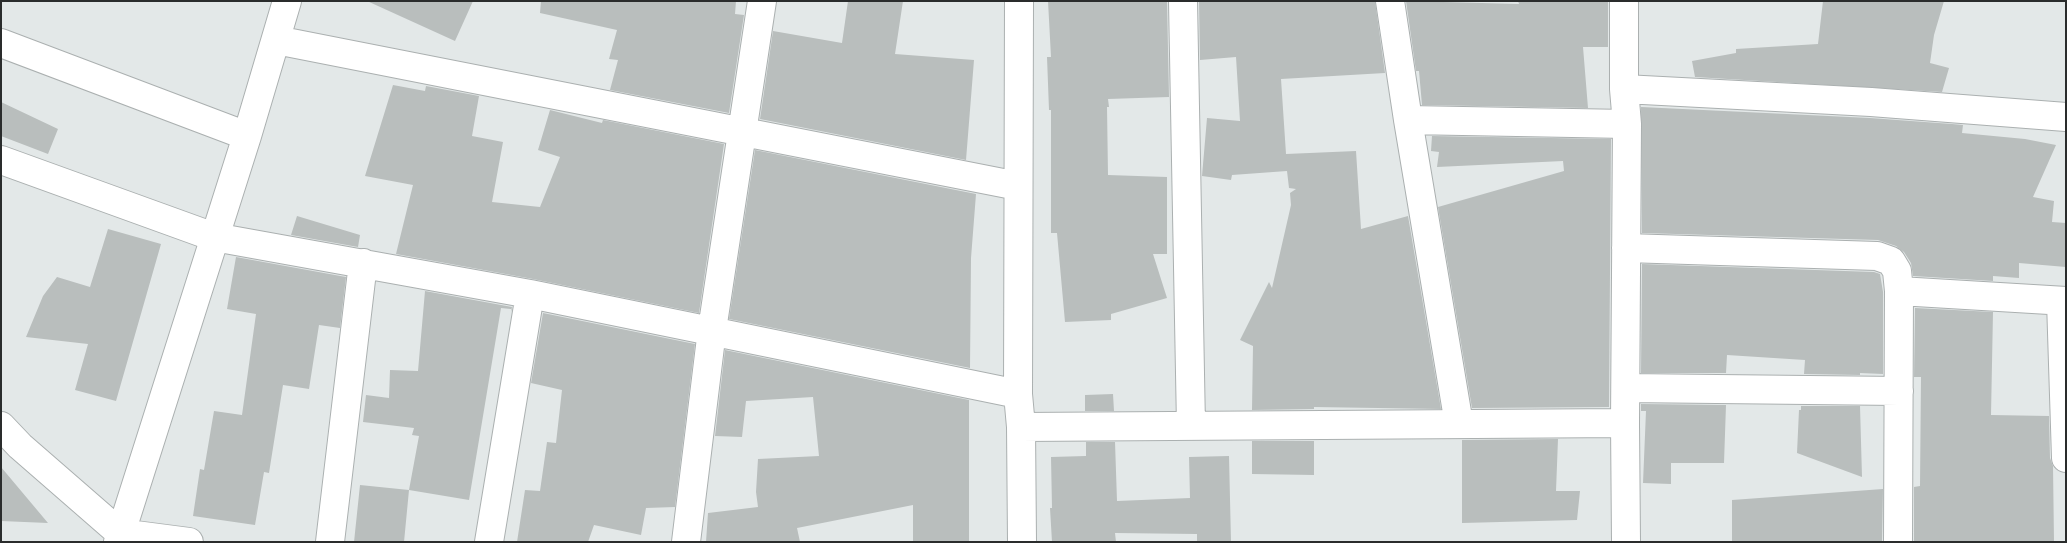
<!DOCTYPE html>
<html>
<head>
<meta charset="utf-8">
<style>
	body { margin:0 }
	#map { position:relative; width:2067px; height:543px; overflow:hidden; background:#e3e8e8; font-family:"Space Grotesk",sans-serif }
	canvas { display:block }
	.frame { position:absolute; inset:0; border:2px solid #2a2c2c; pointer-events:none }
</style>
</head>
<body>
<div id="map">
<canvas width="2067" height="543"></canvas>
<div class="frame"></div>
</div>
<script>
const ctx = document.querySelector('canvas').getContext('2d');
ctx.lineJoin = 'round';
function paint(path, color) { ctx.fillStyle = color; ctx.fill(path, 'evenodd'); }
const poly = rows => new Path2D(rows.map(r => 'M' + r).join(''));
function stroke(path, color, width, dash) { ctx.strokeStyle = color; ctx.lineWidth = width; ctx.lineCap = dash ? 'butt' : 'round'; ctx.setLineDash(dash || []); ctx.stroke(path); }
const building = poly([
	[367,1,473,1,455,41],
	[541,1,736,1,735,14,744,15,729,113,610,90,618,60,609,59,617,30,540,13],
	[848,1,903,1,895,54,974,60,966,160,760,119,773,31,842,43],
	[1048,1,1167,1,1169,97,1108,99,1109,107,1107,107,1108,175,1167,177,1167,254,1153,254,1167,298,1111,314,1111,320,1065,322,1057,233,1051,233,1051,110,1049,110,1047,57,1051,57],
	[1199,1,1375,1,1385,73,1281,79,1286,154,1356,151,1361,229,1408,216,1441,409,1314,407,1314,409,1252,410,1253,346,1240,340,1269,282,1272,288,1291,205,1290,193,1296,189,1289,188,1287,171,1232,175,1231,180,1202,176,1207,118,1240,121,1236,57,1200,60],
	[1406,1,1519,4,1518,1,1608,1,1608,47,1583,47,1588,108,1422,105,1419,71,1416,71],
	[1823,1,1944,1,1934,35,1930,63,1949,68,1942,92,1695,77,1692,61,1736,53,1736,49,1818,44],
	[393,85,425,91,426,86,479,96,472,136,503,142,492,202,540,207,560,157,538,150,550,110,602,123,603,120,724,144,699,313,533,279,396,254,413,185,365,176],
	[1,102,58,129,48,154,1,136],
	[1641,107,1870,118,1952,124,1963,125,1962,133,2025,139,2056,145,2033,197,2054,201,2052,222,2066,223,2066,267,2019,263,2019,278,1993,276,1993,281,1913,276,1911,263,1904,252,1896,246,1878,240,1642,233],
	[1432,136,1611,139,1609,407,1472,408,1438,207,1564,171,1563,161,1437,167,1439,152,1431,151],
	[755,150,976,194,971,258,970,368,729,319],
	[297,216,360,235,358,247,291,235],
	[108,229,161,244,116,401,75,390,88,344,26,337,43,296,57,277,90,287],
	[236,257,346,277,340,328,319,325,309,389,283,385,269,473,264,472,255,525,193,516,200,469,204,470,214,411,242,415,256,314,227,309],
	[1642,264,1874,272,1880,274,1883,292,1883,374,1860,373,1860,375,1804,374,1805,360,1727,355,1726,373,1641,373],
	[425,291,512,307,511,312,511,309,501,308,469,500,409,490,419,436,412,435,414,428,363,422,366,395,389,398,390,370,418,371],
	[1915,308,1993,312,1991,415,2049,416,2050,458,2053,466,2054,542,1914,542,1914,487,1920,486,1921,377,1914,377],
	[543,313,695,344,675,507,646,508,641,535,594,525,588,542,517,542,525,490,540,491,547,442,556,443,562,390,531,383],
	[725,350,969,400,969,542,913,542,913,505,797,528,800,542,706,542,708,513,758,507,756,492,758,459,819,456,813,397,746,401,742,437,715,436],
	[1113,394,1114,411,1085,411,1085,395],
	[1641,404,1726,405,1724,463,1671,463,1671,484,1643,483,1646,411,1641,411],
	[1801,406,1860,406,1862,477,1797,453,1799,410,1801,410],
	[1558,439,1556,491,1580,491,1577,520,1462,523,1462,440],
	[1252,441,1314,441,1314,475,1252,474],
	[1086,442,1115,442,1117,501,1190,498,1189,457,1229,456,1231,542,1197,542,1197,534,1115,533,1116,542,1052,542,1050,508,1052,508,1051,457,1086,456],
	[1,467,48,523,1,521],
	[360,485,409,490,404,542,354,542],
	[1883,489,1882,542,1732,542,1732,500]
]);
const minor = poly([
	[1019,1,1018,394,1021,427,1022,542],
	[1183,1,1191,426],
	[1390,1,1408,120,1459,424],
	[1624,1,1624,89,1627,124,1625,423,1626,542],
	[276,40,1018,186],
	[1,43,247,136],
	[1624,89,1871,102,2066,117],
	[1408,120,1627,124],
	[1,160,214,237,530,294,1018,394],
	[1626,248,1877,256,1891,261,1897,271,1899,291,1898,542],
	[1899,291,2066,301],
	[2061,301,2066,458],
	[1626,388,1899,391],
	[1,426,20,446,120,533,189,542],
	[1021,427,1625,423],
	[118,542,247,136,287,1],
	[330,542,363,263],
	[489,542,530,294],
	[686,542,712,330,762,1]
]);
paint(building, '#b9bebd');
stroke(minor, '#abb0b0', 30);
stroke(minor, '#fff', 28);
</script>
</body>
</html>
